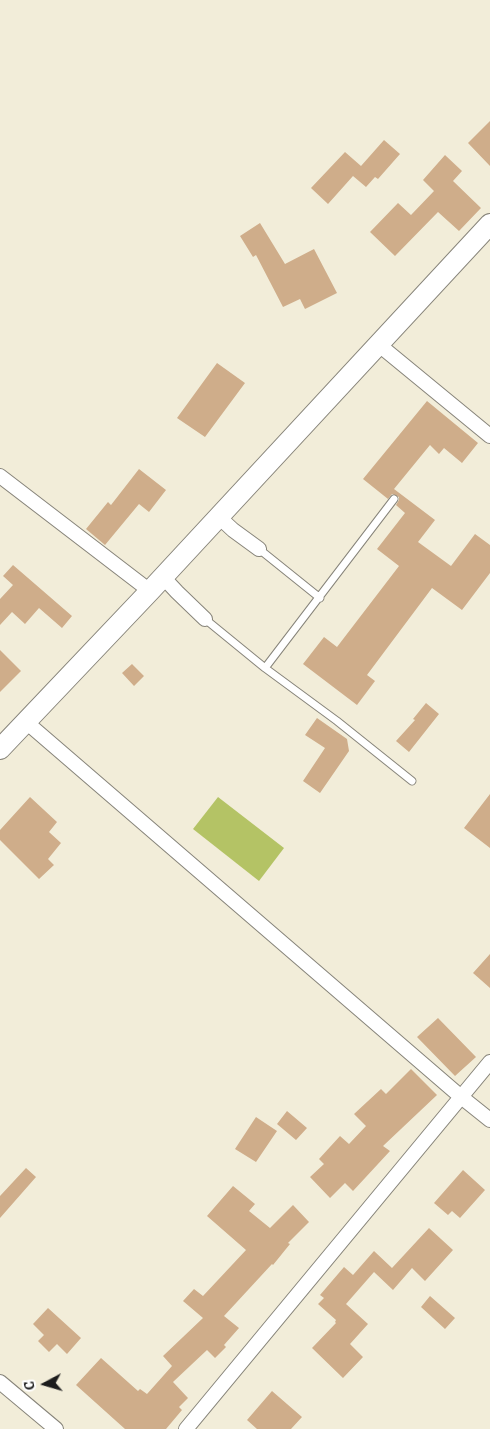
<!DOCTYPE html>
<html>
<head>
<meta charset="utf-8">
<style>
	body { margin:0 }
	#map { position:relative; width:490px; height:1429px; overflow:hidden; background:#f2edd9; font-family:Alegreya,serif }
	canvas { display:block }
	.north { position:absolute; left:20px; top:1359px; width:50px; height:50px; -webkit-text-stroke:4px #fff; paint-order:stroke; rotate:264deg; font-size:14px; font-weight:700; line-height:20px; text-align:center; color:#1c1c1c }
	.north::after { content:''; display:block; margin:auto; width:18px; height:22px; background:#1c1c1c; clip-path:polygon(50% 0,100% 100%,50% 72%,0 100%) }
</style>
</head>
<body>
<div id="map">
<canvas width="490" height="1429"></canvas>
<div class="north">С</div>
</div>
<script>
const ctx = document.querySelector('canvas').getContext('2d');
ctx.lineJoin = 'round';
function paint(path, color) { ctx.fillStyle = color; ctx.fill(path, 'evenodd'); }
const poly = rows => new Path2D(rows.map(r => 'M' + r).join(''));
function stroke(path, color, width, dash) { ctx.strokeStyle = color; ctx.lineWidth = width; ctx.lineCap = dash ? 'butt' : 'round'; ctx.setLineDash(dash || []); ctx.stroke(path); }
const green = poly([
	[218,797,284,848,259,881,193,829]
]);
const building = poly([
	[490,121,490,166,468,143],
	[384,140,400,154,378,179,375,177,366,187,353,176,328,204,311,188,345,152,361,166],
	[445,155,462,171,453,181,481,208,459,231,438,212,395,256,370,232,398,203,411,215,434,191,423,180],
	[260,223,285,264,314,249,337,293,305,309,300,299,283,307,256,255,253,257,240,236],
	[217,363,245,383,205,437,177,418],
	[427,401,478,443,462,463,444,448,439,454,430,445,394,489,435,520,418,542,451,566,475,534,490,545,490,573,462,610,432,588,367,675,375,681,357,705,303,664,324,637,337,647,399,566,377,549,405,513,396,505,399,500,399,497,392,494,388,499,363,479],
	[139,469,166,490,149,512,139,504,105,545,86,529,108,502,111,505],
	[13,565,72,616,62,628,39,608,25,624,12,612,0,625,0,599,13,585,3,576],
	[0,650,21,671,0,692],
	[132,664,144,676,134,686,122,673],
	[426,703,439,714,409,752,396,741,415,720,413,719],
	[317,718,347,739,349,751,320,793,303,781,325,748,305,735],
	[490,794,490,848,464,828],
	[30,797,57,822,49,832,61,843,48,859,54,865,39,879,0,840,0,830],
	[490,954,490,988,473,973],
	[438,1018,476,1057,455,1076,417,1037],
	[411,1069,437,1095,383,1146,390,1151,353,1191,345,1183,330,1198,310,1177,324,1164,319,1159,340,1136,349,1144,366,1126,354,1114,381,1089,386,1094],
	[287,1111,307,1128,296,1140,277,1124],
	[256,1117,277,1131,256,1162,235,1149],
	[26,1168,36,1177,0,1218,0,1196],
	[463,1170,485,1190,460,1218,452,1211,448,1215,434,1203],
	[233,1186,255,1204,249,1211,270,1228,293,1205,309,1222,288,1243,290,1244,273,1265,272,1264,224,1316,239,1328,224,1345,226,1347,215,1358,207,1350,173,1382,188,1398,179,1407,182,1410,166,1429,125,1429,76,1385,101,1358,138,1391,140,1389,147,1394,172,1366,163,1356,203,1318,183,1301,194,1289,203,1296,246,1250,207,1216],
	[429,1228,453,1250,425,1281,412,1268,393,1290,374,1272,346,1304,368,1324,350,1344,363,1357,343,1378,312,1348,336,1323,335,1322,336,1320,318,1304,324,1298,320,1295,344,1267,353,1275,374,1251,392,1268],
	[430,1296,455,1318,445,1329,421,1307],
	[48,1308,81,1338,67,1354,57,1344,49,1352,38,1341,44,1335,33,1324],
	[272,1391,302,1417,291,1429,257,1429,247,1420]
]);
const lane = poly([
	[259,549,320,598],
	[205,619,265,668,337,721,412,781],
	[265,668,394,499]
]);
const street = poly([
	[378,344,490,436],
	[0,476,150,591],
	[219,517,233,530,259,549],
	[163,577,177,592,205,619],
	[25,721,460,1096,490,1120],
	[0,1382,56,1429],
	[186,1429,490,1062]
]);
const secondary = poly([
	[0,749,150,591,490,224]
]);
paint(green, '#b4c365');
paint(building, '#cfad8a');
stroke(lane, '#87847a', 9);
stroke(street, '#87847a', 16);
stroke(secondary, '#87847a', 22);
stroke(lane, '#fff', 7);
stroke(street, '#fff', 14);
stroke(secondary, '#fff', 20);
</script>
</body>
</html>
